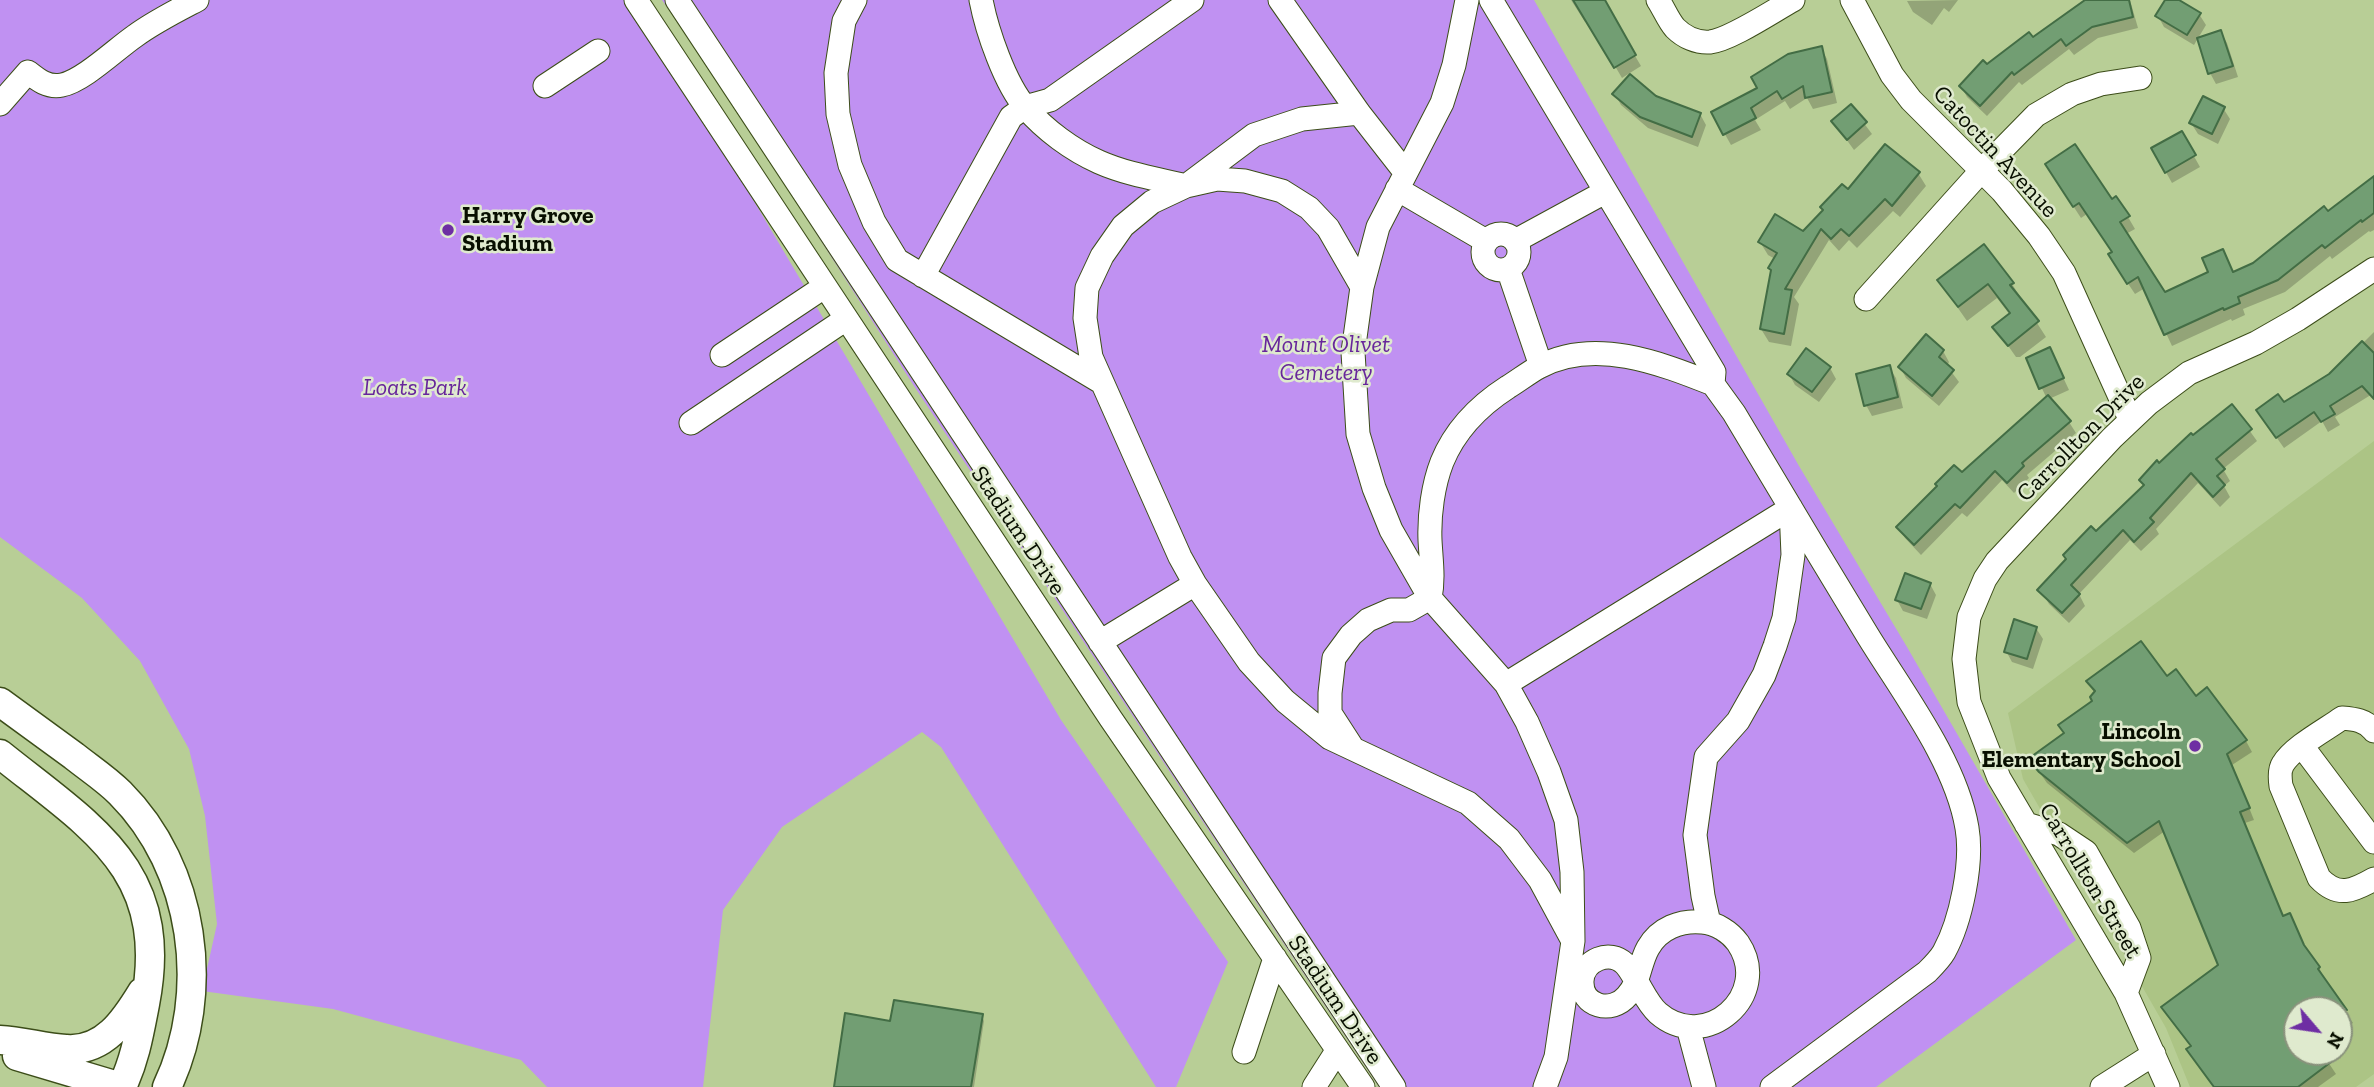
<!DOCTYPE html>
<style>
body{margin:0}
#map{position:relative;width:2374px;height:1087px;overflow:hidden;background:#b8ce96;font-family:"Zilla Slab",serif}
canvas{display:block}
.north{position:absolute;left:2283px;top:996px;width:70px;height:70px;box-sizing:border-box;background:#dfeace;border:2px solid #89927c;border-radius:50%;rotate:119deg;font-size:19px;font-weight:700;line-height:28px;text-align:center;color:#080f00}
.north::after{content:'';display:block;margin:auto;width:24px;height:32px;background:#6e2ea3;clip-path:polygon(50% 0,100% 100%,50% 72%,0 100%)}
</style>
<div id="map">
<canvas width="2374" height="1087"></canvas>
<div class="north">N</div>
</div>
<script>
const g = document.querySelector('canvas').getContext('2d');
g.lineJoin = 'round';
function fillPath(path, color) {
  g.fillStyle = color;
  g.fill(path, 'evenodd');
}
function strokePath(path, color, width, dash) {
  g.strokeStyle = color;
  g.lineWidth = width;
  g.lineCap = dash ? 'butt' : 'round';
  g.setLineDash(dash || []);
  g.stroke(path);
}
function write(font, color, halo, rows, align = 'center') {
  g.font = font + ' "Zilla Slab",serif';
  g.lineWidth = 5;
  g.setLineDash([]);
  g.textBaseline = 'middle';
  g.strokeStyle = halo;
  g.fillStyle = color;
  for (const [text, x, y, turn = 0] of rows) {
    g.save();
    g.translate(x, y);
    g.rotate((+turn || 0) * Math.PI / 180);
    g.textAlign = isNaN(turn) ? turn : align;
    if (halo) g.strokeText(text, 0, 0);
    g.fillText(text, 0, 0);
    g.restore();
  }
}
fillPath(new Path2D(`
 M2374,441V1074L2356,1087H2190L2166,1028L2023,779L2008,713ZM2297,1010H2339V1052H2297Z`), '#acc485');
fillPath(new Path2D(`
 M0,0H635L1061,720L1228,962L1176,1087H1156L941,747L922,732L782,827L723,910L703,1087H547L521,1060L333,1009L202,991L217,924L205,816L189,749L140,661L82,598L0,537Z
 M662,0H1534L1799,466L1907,647L2076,940L1876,1087H1379L914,386L714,74Z`), '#c091f2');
fillPath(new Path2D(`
 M1571,0H1602L1641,66L1622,78L1588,20L1585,22Z
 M1958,0L1949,12L1944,8L1932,25L1913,12L1907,1Z
 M2101,0H2130L2138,28L2098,38L2074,55L2069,49L2022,85L2019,82L1987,116L1967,97L1961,86L2033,40Z
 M2167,0H2175L2199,14L2206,25L2194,45L2164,27L2158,16Z
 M2221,32L2227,43L2238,77L2216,84L2210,73Z
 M1821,48L1827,59L1837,103L1813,109L1807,98L1790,109L1785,101L1755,120L1761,130L1731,145L1713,113L1759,88Z
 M1615,94L1655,97L1700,114L1706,125L1698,147L1648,128L1621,105Z
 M1851,106L1872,134L1854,150L1833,121Z
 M2223,108L2230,119L2218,144L2198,134L2191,123Z
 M2181,133L2200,167L2172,183L2153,149Z
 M1918,173L1926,186L1900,217L1893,211L1857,248L1849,240L1839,251L1829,240L1794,297L1799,304L1791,346L1769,342L1761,329L1772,273L1770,268L1775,259L1768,255L1760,242L1803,233L1848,192Z
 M2054,177L2111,202L2128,217L2135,229L2126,234L2164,294L2233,273L2254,265L2374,180V230L2370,232L2369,231L2332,259L2330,256L2285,292L2243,309L2245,315L2232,321L2231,319L2172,346L2145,288L2135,294L2117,267L2113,253L2087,214L2081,218Z
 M1939,281L2012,284L2046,337L2020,357H2016L1995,327L2010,315L1997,298L1967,321Z
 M2374,332V393L2335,417L2340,425L2328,432L2322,421L2284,448L2265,421L2283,405L2330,376Z
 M1943,351L1949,362L1947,366L1959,382L1939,406L1906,378L1900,367Z
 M2028,359L2055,360L2069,390L2049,399L2069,422L2076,433L2027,475L2029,478L2014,493L2002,480L1967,517L1962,513L1921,555L1905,538L1898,527L1962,475L2047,399Z
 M1889,367L1896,378L1903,408L1872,416L1866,405Z
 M1830,368L1836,379L1819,402L1795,385L1789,374Z
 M2232,406L2257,441L2223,469L2230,481L2224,486L2230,497L2220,507L2198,483L2156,529L2159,534L2141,551L2130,540L2079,594L2085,606L2069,623L2049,604L2042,592L2096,533L2145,486L2141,480Z
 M1930,584L1936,595L1927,619L1903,611L1897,600Z
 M2036,628L2043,639L2033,669L2012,662L2006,651Z
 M2167,679L2195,698L2246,741L2252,752L2232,765L2254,820L2245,823L2284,917L2319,968L2325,979L2323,980L2353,1023L2346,1027L2351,1035L2339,1044V1010H2297V1052H2329L2324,1056L2336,1074L2318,1087H2214L2188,1050L2192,1048L2163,1008L2220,965L2165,831L2134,853L2047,783L2030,759L2065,734L2094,701L2095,694L2088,682Z
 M982,1016L984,1021L974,1087H835L892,1023Z`), '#0003');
const building = new Path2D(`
 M1573,0H1605L1636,55L1614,68Z
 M2085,0H2129L2133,17L2092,27L2066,46L2061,39L2014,75L2012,72L1980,106L1959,86L1983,60L1987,64L2029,32L2033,37Z
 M2165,0H2179L2201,13L2187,35L2155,16Z
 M2221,30L2233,66L2208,74L2197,38Z
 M1822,46L1832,92L1805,98L1803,86L1782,99L1777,91L1751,108L1756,118L1723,135L1711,112L1757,88L1751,77L1788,54Z
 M1630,74L1656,96L1701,113L1692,137L1640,117L1612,94Z
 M2203,96L2225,107L2212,134L2189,123Z
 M1851,104L1867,122L1847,140L1831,121Z
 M2182,131L2196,155L2165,173L2151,148Z
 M1885,144L1920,172L1892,206L1885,199L1849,236L1841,229L1831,239L1821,229L1785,289L1792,290L1784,334L1760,329L1771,270L1768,268L1777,253L1758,242L1775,214L1803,231L1823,210L1820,207L1842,184L1848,189Z
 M2075,144L2112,199L2116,196L2130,216L2120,222L2165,292L2208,272L2202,258L2223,249L2233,272L2253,263L2324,206L2328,211L2374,176V213L2362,222L2361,220L2325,248L2322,245L2278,280L2238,297L2240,303L2224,310L2223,308L2164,335L2138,277L2127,284L2108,254L2112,252L2079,203L2073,207L2045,164Z
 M1984,244L2014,283L2010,285L2039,321L2008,346L1992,327L2010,313L1988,284L1958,307L1937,280Z
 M1926,334L1944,350L1939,357L1954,370L1932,396L1898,367Z
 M2362,341L2374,353V399L2362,386L2330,406L2335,414L2321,422L2314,412L2276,438L2256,410L2278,394L2284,402L2329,374Z
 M2050,347L2064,378L2039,389L2026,358Z
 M1806,348L1831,367L1812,392L1787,374Z
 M1890,365L1898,397L1864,406L1856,374Z
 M2048,395L2071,421L2022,463L2024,466L2007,483L1995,471L1960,508L1955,504L1914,545L1896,527L1937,486L1935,484L1954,465L1962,472Z
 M2232,404L2252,429L2216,459L2225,469L2217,476L2225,485L2213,497L2191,473L2150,518L2154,522L2134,542L2123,530L2071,585L2080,594L2062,613L2037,590L2066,559L2063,555L2091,526L2096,531L2144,485L2139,480L2157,460L2159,463L2191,433L2193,435Z
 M1905,573L1931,583L1921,609L1895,600Z
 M2014,619L2037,627L2027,659L2004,652Z
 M2141,641L2167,676L2176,669L2196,696L2207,687L2247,740L2227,754L2250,808L2240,812L2283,916L2290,913L2304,945L2320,967L2318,969L2347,1010H2297V1052H2324L2331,1062L2298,1087H2214L2186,1049L2191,1046L2161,1007L2218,965L2159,821L2127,843L2039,772L2028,759L2064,733L2058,725L2092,701L2090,697L2095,691L2086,681Z
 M894,1000L983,1014L971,1087H834L845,1013L890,1021Z`);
fillPath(building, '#729e73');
strokePath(building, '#436d45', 2);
const minor = new Path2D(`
 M636,0L1111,719L1363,1087
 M677,0C919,361 1155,725 1394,1087
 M855,0L844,21L836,73L838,114L850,165L874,222L897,260L1101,382
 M981,0C987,31 1005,84 1026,108C1045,130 1072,150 1099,162C1126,174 1157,179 1186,186L1254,135L1302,119L1359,113
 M1280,0L1359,113L1405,172
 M1467,0L1454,65L1442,103L1378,227L1362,287L1353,352L1358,434L1374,488L1391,530L1430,598L1506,684L1527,722L1549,772L1566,820L1572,872L1573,941L1556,1057L1545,1087
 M1491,0L1714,372L1713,384L1734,413C1778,487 1823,562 1868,636C1903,693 1956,762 1967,828C1973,863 1961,921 1944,952C1940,959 1933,966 1927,972L1772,1087
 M1658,0C1664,9 1668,20 1675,28C1684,37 1697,43 1710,42C1730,40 1773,11 1793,0
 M1852,0L1892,75L1911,100L2002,191L2039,236L2064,273L2130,419
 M545,86L598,51
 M0,104L28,72C38,80 48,88 62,85C83,81 116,49 135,36C154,22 176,11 197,0
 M1397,189L1486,241
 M1483 252a18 18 0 1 1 36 0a18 18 0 1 1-36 0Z
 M1515,241L1605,192
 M1508,269L1541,366
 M923,276L1011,117L1025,107L1050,100L1192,0
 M1362,287L1328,228L1309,208L1282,191L1245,181L1217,179L1186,186L1152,202L1123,226L1102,256L1087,288L1085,318L1091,357L1180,557L1195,584L1249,662L1285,701L1330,738L1468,803L1509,839L1540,880L1573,941
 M1866,299L1982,170L2036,115L2072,94L2101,84L2140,78
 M722,355L824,287
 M691,423L846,319
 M1100,642L1195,584
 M1506,684L1791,508L1793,555L1784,618L1775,646L1764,675L1738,721L1706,757L1695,835L1703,896L1709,923
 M2374,731C2366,720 2354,719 2342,718C2327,729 2293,747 2283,764C2279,770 2280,779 2281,786L2319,878C2338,898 2353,891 2374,879
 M2302,746L2374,842
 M1352,747L1330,713V693L1334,658L1351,635L1368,620L1391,610H1409L1430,598C1434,578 1431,560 1430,540C1429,515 1433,485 1442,462C1455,430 1480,405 1508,387C1518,381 1528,373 1539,367C1594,337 1660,363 1713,384
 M2026,824L2059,834L2086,852L2129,928L2139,958L2126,993
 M1637,982C1633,976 1630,969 1625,964C1610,949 1583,960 1582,981C1581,1007 1612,1014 1627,996C1640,982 1639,964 1648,948C1659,928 1681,920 1702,922C1716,923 1730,932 1738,943C1773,995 1705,1054 1658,1013C1649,1005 1643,992 1637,982
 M1688,1027L1704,1087
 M1244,1052L1275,958
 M1314,1087L1337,1051
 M2102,1087L2154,1054
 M2168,1087L2126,993L1999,778L1969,702L1964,659L1969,617L1985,579L1997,561L2112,438L2149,403L2189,373L2256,343L2298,319L2374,269`);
const major = new Path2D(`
 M0,702C25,720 49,738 74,756C89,768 106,779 120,793C195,868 212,992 167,1087
 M0,754C92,828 171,870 145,1004C139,1035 135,1059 122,1087
 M0,1040C23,1041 44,1048 66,1049C104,1052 125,1020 142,992
 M17,1056L121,1087`);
strokePath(minor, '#3c4d19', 25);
strokePath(major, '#3c4d19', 31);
strokePath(minor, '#fff', 23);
strokePath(major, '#fff', 28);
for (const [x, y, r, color] of [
 [448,230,7,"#6e2ea3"],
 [2195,746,7,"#6e2ea3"]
]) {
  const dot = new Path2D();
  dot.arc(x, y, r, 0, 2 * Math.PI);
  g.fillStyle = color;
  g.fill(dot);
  strokePath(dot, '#dfeace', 2.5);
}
write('24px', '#080f00', '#dfeace', [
 ["Catoctin Avenue",1995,152,47],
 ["Carrollton Drive",2081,438,-45],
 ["Stadium Drive",1018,531,56],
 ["Carrollton Street",2090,881,59],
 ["Stadium Drive",1335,1000,56]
]);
write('bold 24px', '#080f00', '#dfeace', [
 ["Harry Grove",462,216],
 ["Stadium",462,244],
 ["Lincoln",2181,732,"right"],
 ["Elementary School",2181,760,"right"]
], 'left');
write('italic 24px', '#67259b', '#dfeace', [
 ["Mount Olivet",1326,345],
 ["Cemetery",1326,373],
 ["Loats Park",415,388]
]);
</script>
